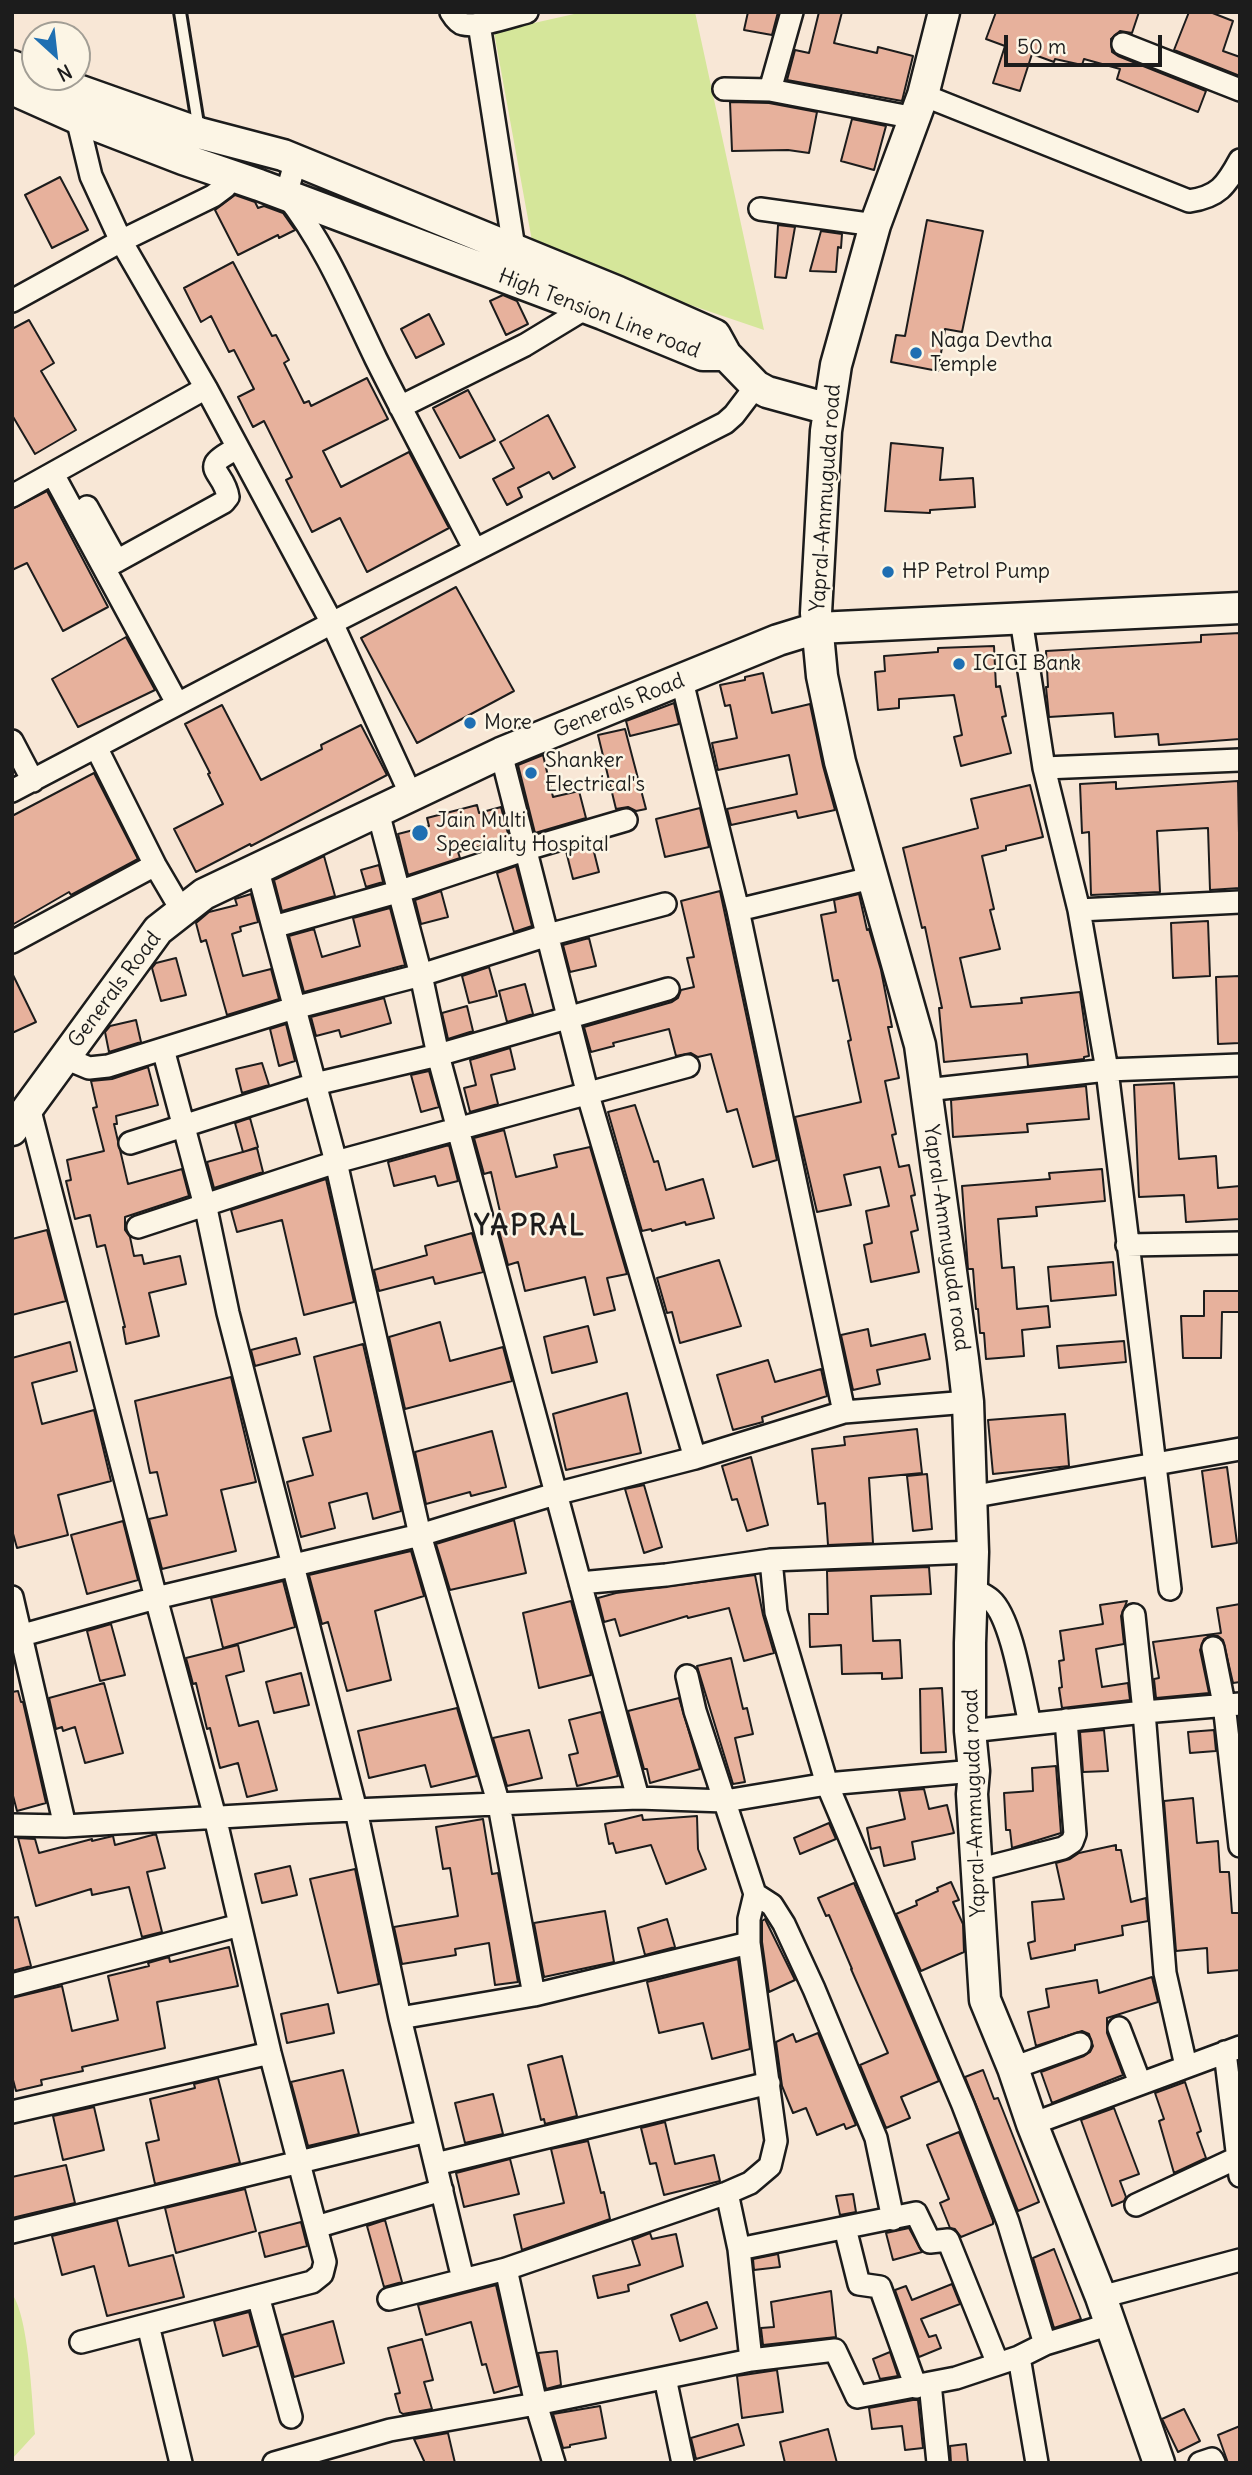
<!DOCTYPE html>
<style>
body{margin:0}
#map{position:relative;width:1252px;height:2475px;overflow:hidden;background:#f8e7d6;font-family:Delius,sans-serif}
canvas{display:block}
.frame{position:absolute;inset:0;border:14px solid #1c1c1c;pointer-events:none}
.north{position:absolute;left:21px;top:21px;width:70px;height:70px;box-sizing:border-box;background:#fcf5e5;border:2px solid #a29e95;border-radius:50%;rotate:153deg;font-size:19px;font-weight:700;line-height:28px;text-align:center;color:#1c1c1c}
.north::after{content:'';display:block;margin:auto;width:24px;height:32px;background:#1f6fb2;clip-path:polygon(50% 0,100% 100%,50% 72%,0 100%)}
.scale{position:absolute;left:1004px;top:35px;width:158px;height:32px;box-sizing:border-box;border:4px solid #1c1c1c;border-top:0;padding-left:9px;font-size:21px;line-height:24px;white-space:nowrap;color:#1c1c1c;-webkit-text-stroke:5px #fcf5e5;paint-order:stroke}
</style>
<div id="map">
<canvas width="1252" height="2475"></canvas>
<div class="frame"></div>
<div class="north">N</div>
<div class="scale">50 m</div>
</div>
<script>
const g = document.querySelector('canvas').getContext('2d');
g.lineJoin = 'round';
function fillPath(path, color) {
  g.fillStyle = color;
  g.fill(path, 'evenodd');
}
function strokePath(path, color, width, dash) {
  g.strokeStyle = color;
  g.lineWidth = width;
  g.lineCap = dash ? 'butt' : 'round';
  g.setLineDash(dash || []);
  g.stroke(path);
}
function write(font, color, halo, rows, align = 'center') {
  g.font = font + ' Delius,sans-serif';
  g.lineWidth = 5;
  g.setLineDash([]);
  g.textBaseline = 'middle';
  g.strokeStyle = halo;
  g.fillStyle = color;
  for (const [text, x, y, turn = 0] of rows) {
    g.save();
    g.translate(x, y);
    g.rotate((+turn || 0) * Math.PI / 180);
    g.textAlign = isNaN(turn) ? turn : align;
    if (halo) g.strokeText(text, 0, 0);
    g.fillText(text, 0, 0);
    g.restore();
  }
}
fillPath(new Path2D(`
 M583,12H695L764,330L534,252L494,32Z
 M12,2294C29,2317 32,2402 35,2434L12,2459Z`), '#d5e69a');
const building = new Path2D(`
 M748,12H778L772,35L744,30Z
 M819,12H842L834,43L877,53L878,47L913,56L902,101L787,80L795,50L809,53Z
 M996,12H1139L1132,33L1120,31L1111,39L1112,52L1118,56L1206,91L1198,112L1117,79L1120,69L1084,59L1082,65L1055,59L1054,62L1032,54L1020,91L993,83L1005,46L986,39Z
 M1189,12H1210L1233,21L1223,51L1240,57V76L1174,50Z
 M730,102L769,103L817,112L809,153L788,150L732,151Z
 M852,119L886,126L874,170L841,161Z
 M60,177L88,230L52,248L25,195Z
 M235,195L255,202L258,208L264,206L283,213L295,230L279,238L278,235L238,255L215,210Z
 M927,220L983,231L962,332L945,329L938,371L891,362L896,335L905,336Z
 M778,225L795,227L786,278L775,277Z
 M821,231L842,234L841,248L838,247L836,272L810,271Z
 M233,262L272,336L276,335L289,360L284,363L304,403L309,401L311,406L367,378L388,419L323,451L341,487L409,452L449,528L367,572L340,518L312,532L286,480L292,477L264,421L253,427L238,397L254,389L234,350L229,352L211,316L201,322L184,288Z
 M503,295L517,301L528,324L506,335L490,301Z
 M429,314L444,344L416,358L401,329Z
 M29,320L54,363L41,371L76,430L35,454L12,415V329Z
 M468,390L495,440L460,458L433,408Z
 M548,415L575,467L553,479L549,472L518,488L522,497L507,505L493,479L514,468L500,442Z
 M891,443L943,448L940,480L973,478L975,507L930,510V513L885,511Z
 M47,491L108,607L63,631L27,563L12,570V509Z
 M456,587L514,691L417,743L361,638Z
 M1240,633V739L1159,745L1158,734L1115,737L1113,713L1049,717L1046,687H1048L1046,651L1201,642V635Z
 M126,637L155,690L78,727L52,679Z
 M994,646L996,687L1000,686L1006,716L1002,717L1011,753L961,766L954,737L962,735L954,695L899,699V708L878,710L875,672L885,671L884,656L938,652V648Z
 M763,673L772,713L810,704L823,766L835,810L798,818L796,811L731,825L727,809L797,794L789,755L718,770L712,743L737,738L730,705L725,706L720,685L745,680V677Z
 M674,703L679,724L630,736L626,721Z
 M222,705L261,780L322,749L321,745L361,725L387,775L251,846L250,844L196,872L174,829L223,804L208,774L210,773L185,724Z
 M625,729L646,809L636,811L628,807L616,809L598,735Z
 M543,755L553,797L579,791L586,818L535,833L518,765Z
 M94,773L138,859L71,895L69,892L12,925V816Z
 M1238,781L1240,888L1210,890L1208,828L1157,831L1160,892L1091,895L1089,832L1082,833L1080,784L1116,782V789Z
 M1030,785L1043,837L1006,846V850L982,856L994,909L990,910L1000,949L960,958L971,1007L1022,1003L1021,998L1080,992L1089,1056L1084,1057V1059L1028,1066L1027,1054L944,1062L939,1008H942L925,927L922,928L903,848L978,828L971,799Z
 M477,805L479,813L501,807L510,841L491,847L490,844L458,852L460,858L408,875L398,834L429,826L427,818Z
 M700,808L709,847L665,857L656,819Z
 M592,844L599,872L573,879L566,851Z
 M324,856L335,896L282,911L274,880Z
 M379,865L383,882L366,887L361,870Z
 M516,866L532,926L514,932L497,873Z
 M441,891L448,917L421,924L415,900Z
 M720,891L777,1160L753,1167L737,1109L727,1112L711,1054L698,1057L691,1053L676,1056L669,1029L613,1043L614,1046L591,1052L584,1027L672,1002L678,998L681,990L694,987L687,958L694,957L681,901Z
 M251,894L258,922L240,927L241,931L232,934L243,976L271,969L279,999L227,1015L206,940L201,942L196,923L209,912L237,905L235,899Z
 M859,894L867,930L869,929L881,970L892,1027H888L899,1078L885,1081L896,1134L892,1135L899,1167L909,1165L915,1195L911,1196L918,1230L911,1232L919,1272L871,1282L864,1245L872,1243L866,1211L889,1206L880,1167L844,1175L851,1205L817,1212L795,1117L861,1102L848,1041L851,1040L838,980L833,981L821,915L836,912L834,900Z
 M390,908L405,965L304,992L289,936L314,929L322,957L360,946L353,918Z
 M1208,921L1210,976L1173,978L1171,923Z
 M589,938L596,966L570,972L563,945Z
 M176,958L186,995L161,1001L152,968L156,963Z
 M489,967L497,996L469,1003L462,976Z
 M12,973L36,1022L12,1033Z
 M1240,976V1043L1218,1044L1216,977Z
 M525,984L533,1014L507,1022L499,991Z
 M384,998L391,1023L341,1037L339,1030L316,1036L311,1017Z
 M467,1006L473,1031L448,1039L442,1013Z
 M136,1020L141,1042L109,1052L105,1032L110,1026Z
 M286,1024L295,1061L279,1066L270,1029Z
 M510,1048L515,1069L491,1075L498,1104L470,1112L464,1088L476,1085L470,1060Z
 M262,1063L269,1085L242,1093L236,1069Z
 M148,1067L158,1105L116,1116L117,1124H114L128,1184L182,1169L189,1196L125,1217V1230L130,1237L134,1256L142,1255L144,1264L180,1256L186,1284L149,1293L159,1336L126,1344L123,1327H125L105,1245L97,1247L90,1215L75,1219L66,1181L71,1180L67,1160L104,1151L93,1108L97,1107L91,1081L112,1079Z
 M429,1071L439,1107L421,1112L411,1075Z
 M1174,1083L1179,1159L1216,1156L1218,1188L1240,1186V1219L1186,1222L1184,1195L1139,1197L1134,1085Z
 M1086,1086L1089,1119L1027,1124L1028,1132L953,1137L951,1100Z
 M635,1105L654,1162L658,1161L666,1190L703,1179L714,1218L686,1225L685,1222L652,1231L651,1229L642,1231L608,1112Z
 M250,1118L258,1147L243,1152L235,1123Z
 M504,1130L516,1177L557,1167L554,1155L590,1147L627,1274L607,1278L615,1310L594,1315L585,1277L525,1291L518,1262L508,1265L498,1227L503,1225L491,1172L484,1174L474,1138Z
 M449,1145L458,1181L438,1186L435,1176L394,1186L388,1162Z
 M257,1148L263,1172L214,1188L207,1162Z
 M1102,1169L1105,1201L1036,1207L1037,1216L998,1219L1002,1268L1014,1267L1017,1309L1048,1306L1050,1327L1022,1330L1024,1356L986,1359L984,1333H980L978,1309H976L973,1269H968L962,1186L1050,1179L1049,1173Z
 M326,1179L354,1302L304,1315L282,1220L237,1232L231,1210Z
 M47,1230L66,1301L12,1315V1239Z
 M472,1233L483,1272L435,1284L433,1277L379,1291L374,1270L427,1255L425,1246Z
 M719,1260L741,1326L680,1343L672,1312L667,1313L657,1278Z
 M1113,1262L1116,1295L1051,1301L1048,1267Z
 M1204,1291H1240V1312H1222L1221,1358H1183L1181,1316H1204Z
 M440,1322L450,1361L503,1347L512,1381L405,1409L389,1337Z
 M588,1326L597,1362L552,1373L544,1337Z
 M868,1329L871,1346L925,1334L930,1359L877,1370L880,1384L853,1390L841,1335Z
 M296,1338L300,1354L255,1366L251,1350Z
 M1124,1341L1126,1362L1059,1368L1057,1346Z
 M70,1342L77,1371L32,1383L42,1424L94,1410L111,1481L58,1495L68,1535L17,1548L12,1530V1358Z
 M363,1344L401,1511L373,1519L367,1493L329,1503L335,1528L301,1537L287,1482L313,1475L303,1438L331,1431L314,1357Z
 M768,1360L775,1382L821,1369L827,1396L762,1417L763,1422L733,1430L717,1375Z
 M231,1377L256,1482L221,1490L236,1551L162,1569L149,1519L167,1515L157,1472L150,1473L135,1401Z
 M627,1393L641,1453L566,1470L553,1414Z
 M1065,1414L1069,1466L993,1474L988,1420Z
 M917,1429L922,1473L869,1478L873,1543L828,1545L825,1503L818,1504L812,1449L845,1445L844,1437Z
 M492,1431L506,1487L471,1496L470,1492L426,1504L415,1452Z
 M751,1457L768,1525L747,1531L737,1499L732,1500L722,1466Z
 M1227,1467L1237,1543L1212,1547L1202,1471Z
 M927,1474L932,1529L913,1531L907,1476Z
 M644,1485L662,1547L644,1553L625,1489Z
 M514,1520L526,1573L450,1590L436,1544Z
 M123,1521L138,1580L87,1594L71,1535Z
 M411,1551L424,1596L375,1611L391,1680L347,1691L328,1622L322,1624L309,1575Z
 M929,1567L931,1594L871,1596L873,1641L900,1640L902,1678L882,1679V1673L842,1674L841,1645L810,1647L809,1614H828L827,1571Z
 M755,1575L763,1615L774,1653L744,1661L729,1608L688,1618L687,1616L620,1636L615,1619L604,1622L598,1598L616,1593Z
 M283,1581L295,1627L223,1648L211,1598Z
 M571,1601L591,1675L539,1688L523,1613Z
 M1127,1601L1121,1616L1124,1644L1096,1649L1102,1687L1128,1683L1130,1700L1062,1708L1059,1688L1062,1687L1059,1661L1064,1660L1060,1631L1103,1624L1100,1605Z
 M1240,1604V1682L1233,1683L1223,1640L1218,1636L1211,1635L1204,1639L1200,1650L1209,1693L1156,1698L1154,1679L1159,1678L1153,1642L1221,1633L1217,1608Z
 M111,1624L125,1675L100,1681L87,1631Z
 M238,1645L244,1671L226,1676L239,1726L258,1721L277,1790L247,1797L238,1763L220,1768L210,1728L207,1729L196,1683L193,1684L186,1658Z
 M731,1658L743,1709L747,1708L753,1734L735,1738L745,1782L733,1784L697,1666Z
 M301,1673L309,1705L274,1713L266,1682Z
 M104,1683L123,1753L85,1763L75,1727L63,1731L62,1727L56,1729L49,1698Z
 M942,1688L946,1752L921,1753L920,1689Z
 M18,1691L21,1702H23L46,1803L17,1811L12,1792V1692Z
 M679,1698L700,1769L650,1783L647,1769H644L628,1711Z
 M457,1708L477,1776L431,1787L425,1765L369,1778L358,1731Z
 M601,1712L618,1776L577,1786L569,1755L578,1753L569,1720Z
 M529,1730L542,1778L507,1786L493,1738Z
 M1104,1730L1108,1771L1083,1772L1080,1732Z
 M1214,1730L1216,1751L1190,1753L1188,1732Z
 M1056,1766L1061,1833L1012,1848L1010,1830H1006L1004,1793L1033,1791L1032,1768Z
 M924,1789L929,1809L947,1805L954,1833L912,1842L915,1859L884,1866L880,1847L871,1849L867,1828L905,1819L899,1791Z
 M1193,1798L1197,1843L1218,1841L1220,1872H1229L1232,1913H1240V1970L1208,1973L1207,1948L1176,1951L1164,1801Z
 M642,1815L643,1820L697,1816L698,1849L706,1869L666,1884L651,1845L616,1853L613,1843L609,1844L605,1824Z
 M483,1819L492,1874L498,1873L518,1982L495,1985L489,1943L455,1949L456,1955L402,1964L394,1927L458,1916L450,1868L443,1869L436,1827Z
 M829,1823L836,1839L800,1854L794,1838Z
 M156,1834L165,1868L147,1872L162,1932L142,1937L129,1887L92,1895L91,1889L36,1906L18,1838L35,1839L39,1853L92,1839V1841L113,1836L115,1845Z
 M1116,1845V1850H1121L1131,1902L1146,1898L1148,1921L1122,1926L1123,1935L1075,1945V1950L1031,1959L1028,1943L1035,1941L1032,1902L1064,1899L1056,1863L1070,1859L1079,1853Z
 M290,1866L297,1895L262,1903L255,1874Z
 M355,1869L379,1984L338,1993L310,1879Z
 M951,1882L959,1900L953,1902L963,1924L964,1952L921,1971L896,1914L917,1905L916,1901L938,1891L937,1888Z
 M854,1883L939,2081L901,2097L910,2118L886,2128L860,2065L888,2053L851,1969H852L829,1915L826,1916L818,1898Z
 M605,1911L614,1962L544,1977L534,1923Z
 M18,1917L31,1966L12,1971V1918Z
 M667,1919L675,1947L645,1955L638,1928Z
 M765,1919L795,1980L769,1992L762,1942V1921Z
 M229,1947L238,1986L157,2002L165,2048L82,2067L83,2071L41,2080L42,2085L16,2091L12,2076V1998L62,1986L72,2031L118,2020L108,1976L149,1966L148,1963L169,1957L170,1962Z
 M738,1959L750,2049L712,2059L703,2023L659,2033L647,1982Z
 M1152,1977L1158,2002L1107,2018V2033L1123,2075L1052,2103L1041,2072L1084,2056L1090,2052L1093,2046L1089,2034L1082,2031L1036,2046L1028,2012L1049,2007L1046,1989L1097,1980L1099,1993Z
 M328,2004L334,2033L287,2043L281,2014Z
 M818,2033L856,2125L846,2129L844,2124L817,2135L806,2108L793,2113L782,2086L776,2042L793,2034L796,2042Z
 M562,2056L577,2116L545,2124L544,2119L541,2120L528,2065Z
 M343,2070L359,2134L308,2146L291,2082Z
 M983,2070L994,2099L998,2098L1039,2202L1018,2211L965,2077Z
 M218,2078L240,2163L155,2184L146,2143L159,2140L150,2099L195,2088L194,2084Z
 M1185,2082L1201,2131L1197,2133L1206,2158L1174,2173L1159,2121L1164,2119L1155,2093Z
 M493,2094L503,2134L465,2143L455,2103Z
 M94,2107L104,2150L63,2160L53,2116Z
 M1114,2108L1139,2174L1120,2181L1126,2197L1124,2201L1112,2206L1081,2120Z
 M665,2122L675,2164L714,2155L720,2181L664,2195L656,2163L650,2164L641,2128Z
 M959,2132L993,2221V2224L961,2237L955,2229L950,2228L940,2203L949,2199L927,2145Z
 M588,2141L601,2193L604,2192L610,2219L522,2250L514,2215L564,2203L551,2149Z
 M510,2159L519,2194L464,2207L456,2173Z
 M66,2165L75,2203L12,2218V2177Z
 M245,2189L256,2231L176,2253L165,2208Z
 M853,2194L856,2212L840,2215L836,2196Z
 M117,2220L129,2266L173,2255L184,2297L107,2316L94,2266L62,2275L52,2236Z
 M385,2220L402,2282L384,2287L367,2226Z
 M301,2222L307,2246L265,2257L259,2233Z
 M909,2228L922,2252L893,2260L886,2233Z
 M650,2233L652,2239L676,2234L683,2266L628,2285L629,2291L598,2298L593,2276L640,2265L632,2240Z
 M1054,2249L1081,2319L1054,2328L1033,2258Z
 M778,2254L780,2267L754,2270L753,2259Z
 M952,2284L960,2304L921,2319L929,2337L936,2335L941,2348L919,2357L895,2290L906,2286L912,2300Z
 M496,2285L519,2386L494,2393L486,2364L482,2365L471,2322L426,2335L418,2305Z
 M831,2291L836,2337L763,2345L761,2328L774,2327L771,2302Z
 M707,2302L717,2328L680,2341L671,2315Z
 M249,2312L258,2346L223,2356L214,2321Z
 M333,2321L344,2363L294,2377L282,2335Z
 M422,2339L433,2380L424,2382L432,2409L403,2414L400,2412L395,2394L400,2393L388,2348Z
 M557,2351L561,2385L546,2389L538,2353Z
 M890,2352L898,2376L880,2379L873,2359Z
 M777,2370L783,2412L742,2418L737,2376Z
 M913,2400H918L923,2448L905,2450L902,2426L872,2429L869,2408Z
 M600,2406L606,2438L570,2445V2447L563,2448L553,2414Z
 M1184,2409L1200,2441L1178,2452L1162,2419Z
 M738,2424L744,2445L696,2459L691,2438Z
 M1240,2426V2463H1228L1218,2435Z
 M828,2429L837,2463H785L780,2442Z
 M448,2433L455,2463H425L414,2439Z
 M966,2444L968,2463H951L950,2446Z`);
fillPath(building, '#e7b19c');
strokePath(building, '#1c1c1c', 2);
const lane = new Path2D(`
 M180,12L199,130`);
const street = new Path2D(`
 M451,12C454,17 458,23 463,24C477,28 512,16 527,12
 M479,24L514,248L509,259
 M1123,44L1240,90
 M724,89L770,90L915,118
 M770,90L792,12
 M923,95L1189,201C1218,197 1226,186 1240,160
 M79,108L77,118L91,176L121,241L206,388L332,623L411,795
 M296,160L286,195C325,244 349,303 376,359C408,423 442,486 475,550
 M760,209L875,225
 M12,301L121,241L213,196L225,187L234,176
 M400,407L525,345L586,308L590,301
 M53,474L177,703
 M12,496L206,388
 M87,507L117,561
 M104,568L224,502L228,497C224,469 195,469 238,448
 M1021,619L1044,768L1079,910L1107,1070L1170,1589
 M682,681L738,910L844,1412
 M12,741L33,781
 M96,747L155,865L182,911
 M501,753L588,1095L695,1458
 M1044,768L1240,760
 M12,791L332,623L725,423L734,415L756,386
 M378,812L421,975L438,1055L638,1798
 M257,867L336,1162L420,1535L499,1805L534,1995
 M738,910L871,878
 M1079,910L1240,902
 M273,927L401,891L527,849L626,820
 M12,942L155,865
 M163,1049L207,1213L228,1313L356,1810L400,2018L463,2279
 M65,1058L89,1068L108,1066L294,1008L421,975L548,935L665,904
 M926,1090L1107,1070L1240,1065
 M29,1107L156,1598L215,1817L270,2053L325,2262L322,2274L312,2282L81,2342
 M130,1143L315,1084L438,1055L668,989
 M138,1227L336,1162L688,1066
 M1127,1245L1240,1243
 M970,1497L1240,1449
 M771,1560L776,1612L827,1784L963,2105L1008,2222L1045,2344
 M580,1583L666,1575L771,1560L973,1552
 M972,1589C978,1592 986,1595 991,1600C1012,1618 1023,1695 1030,1724
 M12,1597L65,1826
 M1134,1615L1144,1712L1165,1973L1186,2066
 M12,1638L156,1598L420,1535L555,1494L695,1458L844,1412L968,1402
 M1213,1648L1224,1704L1240,1846
 M687,1676L695,1711L755,1894L772,1905L784,1924L814,1989L876,2138L893,2219
 M970,1731L1144,1712L1240,1704
 M12,1825L65,1826L307,1812L638,1798L725,1801L827,1784L974,1771
 M977,1870L1063,1848L1072,1842L1075,1834L1066,1720
 M12,1985L240,1925
 M400,2018L534,1995L749,1943
 M1119,2028L1140,2083
 M1225,2052L1240,2176
 M1013,2068L1080,2044
 M12,2112L270,2053
 M1032,2124L1240,2047
 M436,2164L769,2083
 M727,2193L739,2249L751,2360
 M1136,2205L1237,2158
 M316,2227L442,2190
 M845,2228L859,2284L880,2287L916,2387
 M12,2232L427,2131
 M739,2249L916,2213L930,2242L948,2240L998,2364
 M506,2269L536,2404L554,2463
 M258,2296L291,2417
 M1101,2297L1240,2260
 M389,2299L506,2269L727,2193L750,2183L770,2166L776,2141L749,1943V1919L755,1894
 M148,2325L181,2463
 M1019,2357L1037,2463
 M665,2378L683,2463
 M930,2383L938,2463
 M274,2463L390,2430L536,2404L751,2360L835,2350L857,2397L956,2378L1019,2357L1045,2344L1111,2324
 M1200,2463L1212,2459L1214,2463`);
const secondary = new Path2D(`
 M944,12L923,95L875,225L836,365L826,431L816,613L822,676L840,762L920,1045L963,1359L968,1402L973,1552L970,1643V1731L974,1771L972,1794L985,2000L1013,2068L1032,2124L1101,2297L1159,2463
 M12,66L35,75
 M41,77L199,133L283,155L618,292L715,335L726,355L756,386L767,392L829,409
 M12,89L77,118L183,159L259,185L603,314L703,355H726
 M12,1130L158,930L204,894L501,753L778,640L817,628L1240,608`);
strokePath(lane, '#1c1c1c', 16);
strokePath(street, '#1c1c1c', 26);
strokePath(secondary, '#1c1c1c', 35);
strokePath(lane, '#fcf5e5', 10);
strokePath(street, '#fcf5e5', 21);
strokePath(secondary, '#fcf5e5', 30);
for (const [x, y, r, color] of [
 [916,353,7,"#1f6fb2"],
 [888,572,7,"#1f6fb2"],
 [959,664,7,"#1f6fb2"],
 [470,723,7,"#1f6fb2"],
 [531,773,7,"#1f6fb2"],
 [420,833,9,"#1f6fb2"]
]) {
  const dot = new Path2D();
  dot.arc(x, y, r, 0, 2 * Math.PI);
  g.fillStyle = color;
  g.fill(dot);
  strokePath(dot, '#fcf5e5', 2.5);
}
write('21px', '#1c1c1c', '#fcf5e5', [
 ["High Tension Line road",599,314,21],
 ["Yapral-Ammuguda road",826,498,-86],
 ["Generals Road",619,706,-22],
 ["Generals Road",115,990,-53],
 ["Yapral-Ammuguda road",946,1238,82],
 ["Yapral-Ammuguda road",975,1803,-92]
]);
write('21px', '#1c1c1c', '#fcf5e5', [
 ["Naga Devtha",930,341],
 ["Temple",930,365],
 ["HP Petrol Pump",902,572],
 ["ICICI Bank",973,664],
 ["More",484,723],
 ["Shanker",545,761],
 ["Electrical's",545,785],
 ["Jain Multi",436,821],
 ["Speciality Hospital",436,845]
], 'left');
g.letterSpacing = '2px';
write('bold 28px', '#1c1c1c', '#fcf5e5', [
 ["YAPRAL",530,1227]
]);
g.letterSpacing = '0px';
</script>
